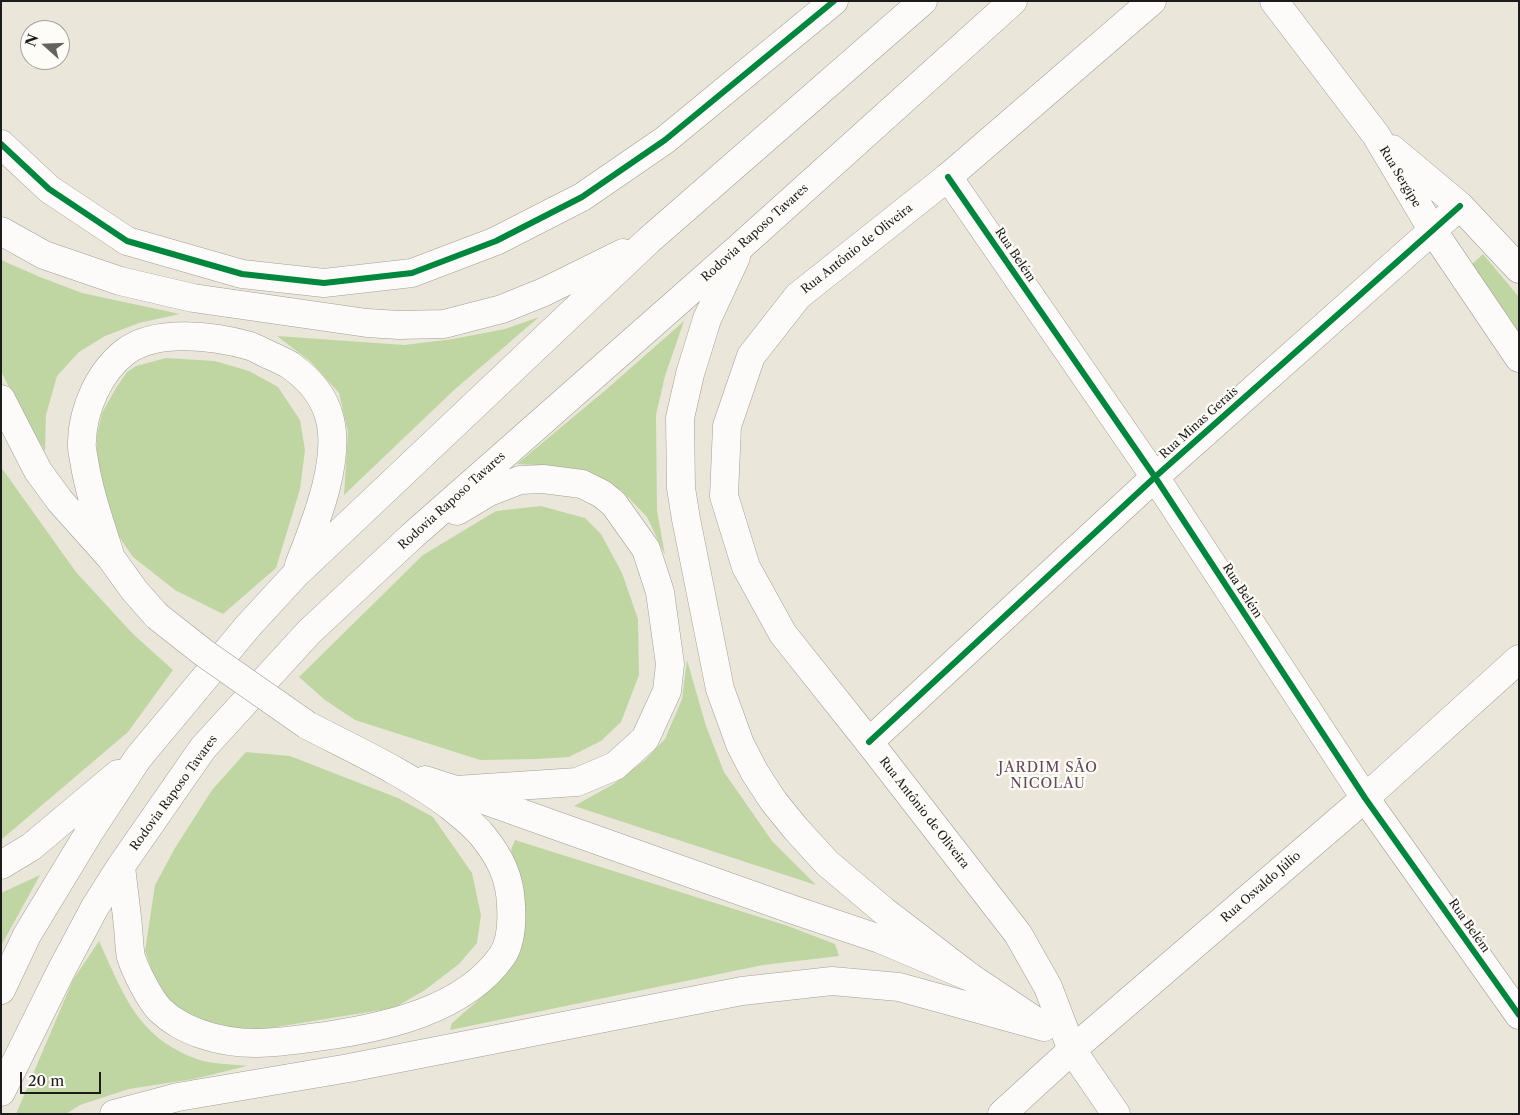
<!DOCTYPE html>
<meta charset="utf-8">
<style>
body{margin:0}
#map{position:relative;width:1520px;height:1115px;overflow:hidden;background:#eae7da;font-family:"Libre Caslon Text",serif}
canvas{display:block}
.frame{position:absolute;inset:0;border:2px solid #1c1c1c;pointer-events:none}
.north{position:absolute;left:20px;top:20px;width:50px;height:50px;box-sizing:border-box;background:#fdfcf7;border:1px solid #a3a29f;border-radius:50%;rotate:290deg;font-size:14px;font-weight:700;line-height:20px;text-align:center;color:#1c1c1c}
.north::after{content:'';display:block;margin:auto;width:18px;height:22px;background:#64635e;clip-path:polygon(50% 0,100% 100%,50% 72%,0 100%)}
.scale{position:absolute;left:20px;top:1072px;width:81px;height:22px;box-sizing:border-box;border:2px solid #1c1c1c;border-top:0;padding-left:6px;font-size:15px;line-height:18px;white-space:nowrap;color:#1c1c1c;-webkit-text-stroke:4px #fdfcf7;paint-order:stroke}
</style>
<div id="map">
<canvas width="1520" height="1115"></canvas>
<div class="frame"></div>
<div class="north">N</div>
<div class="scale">20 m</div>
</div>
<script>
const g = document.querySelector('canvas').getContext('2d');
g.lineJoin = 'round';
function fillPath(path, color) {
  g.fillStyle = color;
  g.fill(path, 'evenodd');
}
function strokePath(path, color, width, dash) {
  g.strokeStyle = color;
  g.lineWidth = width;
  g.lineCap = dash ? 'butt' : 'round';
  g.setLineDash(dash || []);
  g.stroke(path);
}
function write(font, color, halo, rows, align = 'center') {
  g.font = font + ' "Libre Caslon Text",serif';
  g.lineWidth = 4.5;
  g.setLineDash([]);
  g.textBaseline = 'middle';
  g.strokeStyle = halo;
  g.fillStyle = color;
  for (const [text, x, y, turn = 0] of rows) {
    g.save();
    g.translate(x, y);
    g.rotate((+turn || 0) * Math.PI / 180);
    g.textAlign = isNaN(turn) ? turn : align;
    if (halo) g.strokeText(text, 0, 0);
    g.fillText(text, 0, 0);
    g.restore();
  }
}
fillPath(new Path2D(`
 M1483,254L1519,297V337L1469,267Z
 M1,260L40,277L82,293L180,314L139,323L105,336L79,352L57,376L46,415L45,451L23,416L1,371Z
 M539,317L453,391L344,495L348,432L339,393L311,362L277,336L404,345L453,339L505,329Z
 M684,321L665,376L656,415L657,511L665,555L647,517L621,490L586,473L551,466L517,464L608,388Z
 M166,358L215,361L249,371L278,387L300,420L305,450L300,489L276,568L223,614L175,590L133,557L115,531L97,471V435L102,413L116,388L127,372L136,366Z
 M1,467L76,572L132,633L173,670L128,732L1,840Z
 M541,506L585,518L601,534L622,573L638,619L639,675L621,722L601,741L569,757L537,759L480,760L355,720L325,700L299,677L423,555L496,511Z
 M687,660L706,726L724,772L772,841L816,885L574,806L612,785L645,760L665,739L682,699Z
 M246,752L290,756L398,798L433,817L472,873L481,915L477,943L459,964L425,990L394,1008L245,1032L210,1026L184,1014L166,999L157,985L145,951L155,885L175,848L212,790Z
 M515,840L788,926L835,944L839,956L763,965L450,1030L452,1023L483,996L509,964L521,883L511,850Z
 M40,875L1,946V893Z
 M99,941C124,995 137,1037 197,1059C210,1064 232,1064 247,1066L194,1079L129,1089L80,1105L66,1114H16L73,980Z`), '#bfd6a3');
const minor = new Path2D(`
 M1274,1L1376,135L1433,231L1519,358
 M1,144L49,189L127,241L242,274L324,283L412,273L496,241L582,197L665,140L834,1
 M1392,149L1460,206L1519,269
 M948,177L1155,477L1365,798L1519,1015
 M869,742L1155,477L1460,206
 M1002,1114L1072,1050L1365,798L1519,659`);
const secondary = new Path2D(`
 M456,790L791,909L880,939L970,977L1040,1024
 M1116,1114L1072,1050L1048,987L1018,934L869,742L783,634L746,567L724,496L727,426L751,356L798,296L948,177L1152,1`);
const motorway = new Path2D(`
 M1,231L44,255L120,281L193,298L367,323L399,325L444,324L502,309L544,292L623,253
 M736,257L707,319L690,374L680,418L681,488L686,519L720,689L740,744L755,773L774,802L796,829L827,863L884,911L970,977
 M1,399L38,471L60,501L111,558L134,590L157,616
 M111,558C101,526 89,493 84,460C83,454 81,447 82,441C83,409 99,372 125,352C156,328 215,336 250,346C258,349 266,354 274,357C279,360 286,362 291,366C308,378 323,395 329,416C342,459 315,524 299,565
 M425,780L456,790L577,782L615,766L645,739L667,691L670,664L660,592L646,549L614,504L602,494L582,484L543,479L520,480L489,492L457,511
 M1,865L31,847L118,774
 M121,866C123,886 126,906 128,927C129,936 129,947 131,957C135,970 150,1000 160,1010C173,1022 184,1028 201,1034C244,1049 281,1042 325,1036C386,1027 464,1010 502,956C511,943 512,921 511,905C510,877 500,857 482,835C473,824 461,815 450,806C406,773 355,750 307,725
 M1,990L27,935L90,831L138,758L249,625L296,574L649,240L923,1
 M1,1092L62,969L95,907L121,866L203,748L309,632L412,536L741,246L1013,1
 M114,1114L178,1097L349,1068L742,991L832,981L899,987L1044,1027`);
strokePath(minor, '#a09e97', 29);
strokePath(secondary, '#a09e97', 29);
strokePath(motorway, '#a09e97', 29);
strokePath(minor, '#fcfbf9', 28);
strokePath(secondary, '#fcfbf9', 28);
strokePath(motorway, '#fcfbf9', 28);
const motorwayBridge = new Path2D(`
 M157,616L204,653L307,725`);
strokePath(motorwayBridge, '#a09e97', 29, []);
strokePath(motorwayBridge, '#fcfbf9', 28);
strokePath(new Path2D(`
 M1,144L49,189L127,241L242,274L324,283L412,273L496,241L582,197L665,140L834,1
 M948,177L1155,477L1365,798L1519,1015
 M869,742L1155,477L1460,206`), '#00873e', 6);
write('12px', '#1c1c1c', '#fdfcf7', [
 ["Rua Sergipe",1400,177,59],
 ["Rodovia Raposo Tavares",755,233,-42],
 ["Rua Antônio de Oliveira",857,249,-38],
 ["Rua Belém",1015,255,56],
 ["Rua Minas Gerais",1199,423,-42],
 ["Rodovia Raposo Tavares",452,501,-42],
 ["Rua Belém",1242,591,57],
 ["Rodovia Raposo Tavares",174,793,-54],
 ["Rua Antônio de Oliveira",924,813,52],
 ["Rua Osvaldo Júlio",1261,887,-41],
 ["Rua Belém",1469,926,55]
]);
g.letterSpacing = '1px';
write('14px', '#634a5a', '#fdfcf7', [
 ["JARDIM SÃO",1048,768],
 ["NICOLAU",1048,784]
]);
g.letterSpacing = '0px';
</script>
